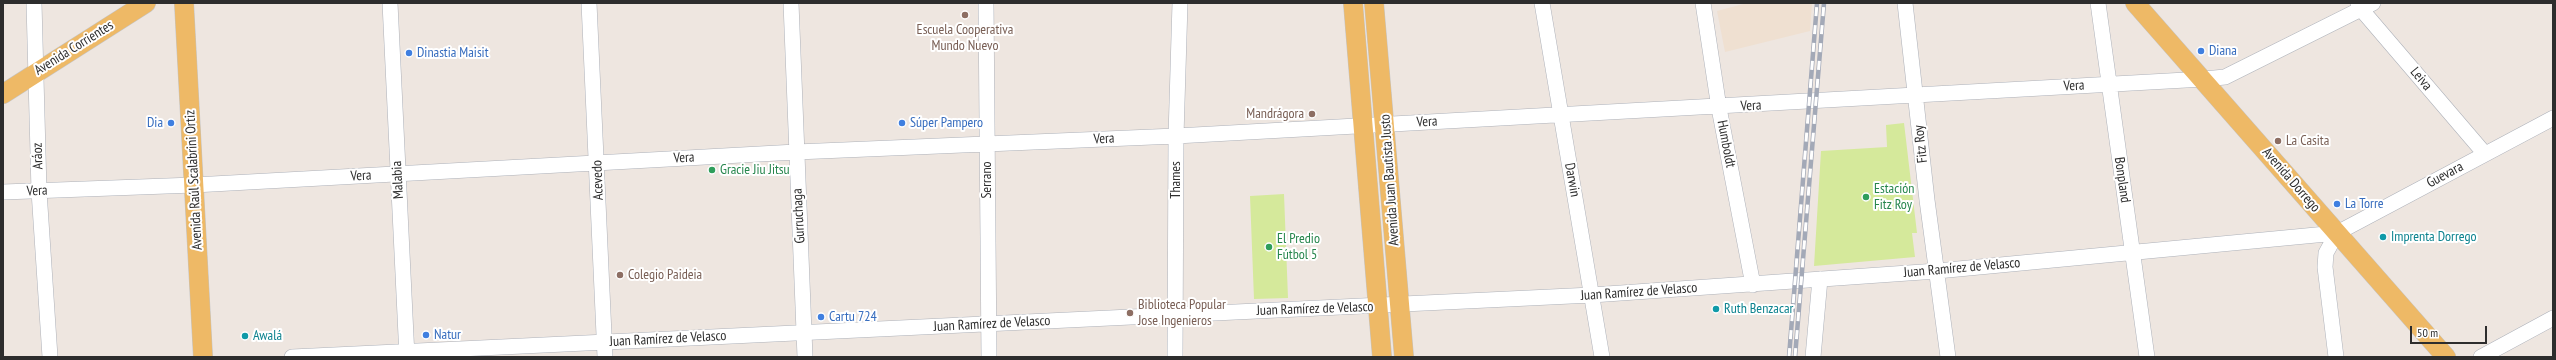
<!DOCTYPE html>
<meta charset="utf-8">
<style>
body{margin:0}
#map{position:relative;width:2556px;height:360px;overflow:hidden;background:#eee6e0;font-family:"PT Sans Narrow",sans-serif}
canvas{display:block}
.frame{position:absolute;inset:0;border:4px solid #2d2d2d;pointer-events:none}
.scale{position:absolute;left:2410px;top:326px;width:77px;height:18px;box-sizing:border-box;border:2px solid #2d2d2d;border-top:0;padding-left:5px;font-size:12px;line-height:14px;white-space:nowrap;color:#2d2d2d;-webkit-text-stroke:3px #fff;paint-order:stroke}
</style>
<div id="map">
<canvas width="2556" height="360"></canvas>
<div class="frame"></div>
<div class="scale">50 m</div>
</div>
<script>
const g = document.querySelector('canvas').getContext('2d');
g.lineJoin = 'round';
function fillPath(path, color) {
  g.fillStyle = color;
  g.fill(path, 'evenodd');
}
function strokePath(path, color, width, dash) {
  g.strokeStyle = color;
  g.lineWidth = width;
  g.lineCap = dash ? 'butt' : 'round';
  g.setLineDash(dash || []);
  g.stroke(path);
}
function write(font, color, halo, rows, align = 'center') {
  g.font = font + ' "PT Sans Narrow",sans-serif';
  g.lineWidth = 4;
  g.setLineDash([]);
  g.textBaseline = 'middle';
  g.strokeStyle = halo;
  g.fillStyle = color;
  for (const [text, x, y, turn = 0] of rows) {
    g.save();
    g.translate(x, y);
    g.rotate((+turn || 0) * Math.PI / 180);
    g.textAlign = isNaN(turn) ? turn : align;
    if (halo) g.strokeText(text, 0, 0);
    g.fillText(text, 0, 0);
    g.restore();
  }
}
fillPath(new Path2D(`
 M1747,3H1812L1810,31L1725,52L1717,11Z`), '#efe0d1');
fillPath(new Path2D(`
 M1904,123L1917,233H1912L1915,257L1814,266L1821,151L1887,147L1886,125Z
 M1284,194L1288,298L1254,299L1250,196Z`), '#d5e99b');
const minor = new Path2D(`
 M34,3L39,191L50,357
 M390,3L407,357
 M589,3L605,357
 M791,3L805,357
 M986,3L989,357
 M1542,3L1602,357
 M1703,3L1719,108L1753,285
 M1905,3L1927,200L1948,357
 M2098,3L2147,357
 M2358,3L2361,9L2485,154
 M3,192L194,185L796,152L1176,136L2204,79L2225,77L2373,3
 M292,357L1592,295L1937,271L2337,233L2553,118
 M1175,357L1176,136L1180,3
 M1813,357L1820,279
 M2336,357L2325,267L2326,253L2337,233
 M2481,357L2553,318`);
const major = new Path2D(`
 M184,3L203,357
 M1353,3L1382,357
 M1374,3L1404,357
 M2135,3L2446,357
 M3,94L146,3`);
strokePath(minor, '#adb1b9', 16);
strokePath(major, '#c4c4c4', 20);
strokePath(minor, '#fff', 15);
strokePath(major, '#eeb966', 19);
const rail = new Path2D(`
 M1789,357L1817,3
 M1795,357L1824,3`);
strokePath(rail, '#a3a9b7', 4.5);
strokePath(rail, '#fff', 3, [9]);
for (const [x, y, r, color] of [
 [965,15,4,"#8d6e63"],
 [2201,51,4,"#3f7fe0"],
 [409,53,4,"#3f7fe0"],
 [1312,114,4,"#8d6e63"],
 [171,123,4,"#3f7fe0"],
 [902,123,4,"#3f7fe0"],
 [2278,141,4,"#8d6e63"],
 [712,170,4,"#2e9e5b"],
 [1866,197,4,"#2e9e5b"],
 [2337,204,4,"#3f7fe0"],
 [2383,237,4,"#0f9aa8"],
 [1269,247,4,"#2e9e5b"],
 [620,275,4,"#8d6e63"],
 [1716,309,4,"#0f9aa8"],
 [1130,313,4,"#8d6e63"],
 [821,317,4,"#3f7fe0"],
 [426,335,4,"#3f7fe0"],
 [245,336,4,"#0f9aa8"]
]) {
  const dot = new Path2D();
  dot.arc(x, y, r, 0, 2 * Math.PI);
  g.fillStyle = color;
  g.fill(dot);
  strokePath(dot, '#fff', 1.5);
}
write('14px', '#785e54', '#fff', [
 ["Escuela Cooperativa",965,30,"center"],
 ["Mundo Nuevo",965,46,"center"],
 ["Mandrágora",1304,114,"right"],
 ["La Casita",2286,141],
 ["Colegio Paideia",628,275],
 ["Biblioteca Popular",1138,305],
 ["Jose Ingenieros",1138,321]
], 'left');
write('14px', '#2d2d2d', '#fff', [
 ["Avenida Corrientes",74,48,-32],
 ["Leiva",2421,79,50],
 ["Vera",2074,86,-3],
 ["Vera",1751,106,-3],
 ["Vera",1427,122,-3],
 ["Vera",1104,139,-3],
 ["Humboldt",1726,144,79],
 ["Fitz Roy",1921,144,-96],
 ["Aráoz",38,156,-92],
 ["Vera",684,158,-3],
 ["Guevara",2445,175,-28],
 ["Vera",361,176,-3],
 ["Avenida Raúl Scalabrini Ortiz",194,180,-93],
 ["Malabia",398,180,-93],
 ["Acevedo",598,180,-92],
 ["Serrano",987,180,-90],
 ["Thames",1176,180,-90],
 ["Avenida Juan Bautista Justo",1390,180,-94],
 ["Darwin",1572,180,80],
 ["Bonpland",2122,180,82],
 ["Avenida Dorrego",2291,180,49],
 ["Vera",37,191,-2],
 ["Gurruchaga",799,216,-93],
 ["Juan Ramírez de Velasco",1962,268,-5],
 ["Juan Ramírez de Velasco",1639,292,-4],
 ["Juan Ramírez de Velasco",1315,309,-2],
 ["Juan Ramírez de Velasco",992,324,-3],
 ["Juan Ramírez de Velasco",668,339,-3]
]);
write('14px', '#366cbe', '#fff', [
 ["Diana",2209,51],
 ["Dinastia Maisit",417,53],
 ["Dia",163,123,"right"],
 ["Súper Pampero",910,123],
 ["La Torre",2345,204],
 ["Cartu 724",829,317],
 ["Natur",434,335]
], 'left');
write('14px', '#27864d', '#fff', [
 ["Gracie Jiu Jitsu",720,170],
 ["Estación",1874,189],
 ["Fitz Roy",1874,205],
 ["El Predio",1277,239],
 ["Fútbol 5",1277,255]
], 'left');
write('14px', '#0d838f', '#fff', [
 ["Imprenta Dorrego",2391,237],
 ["Ruth Benzacar",1724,309],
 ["Awalá",253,336]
], 'left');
</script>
